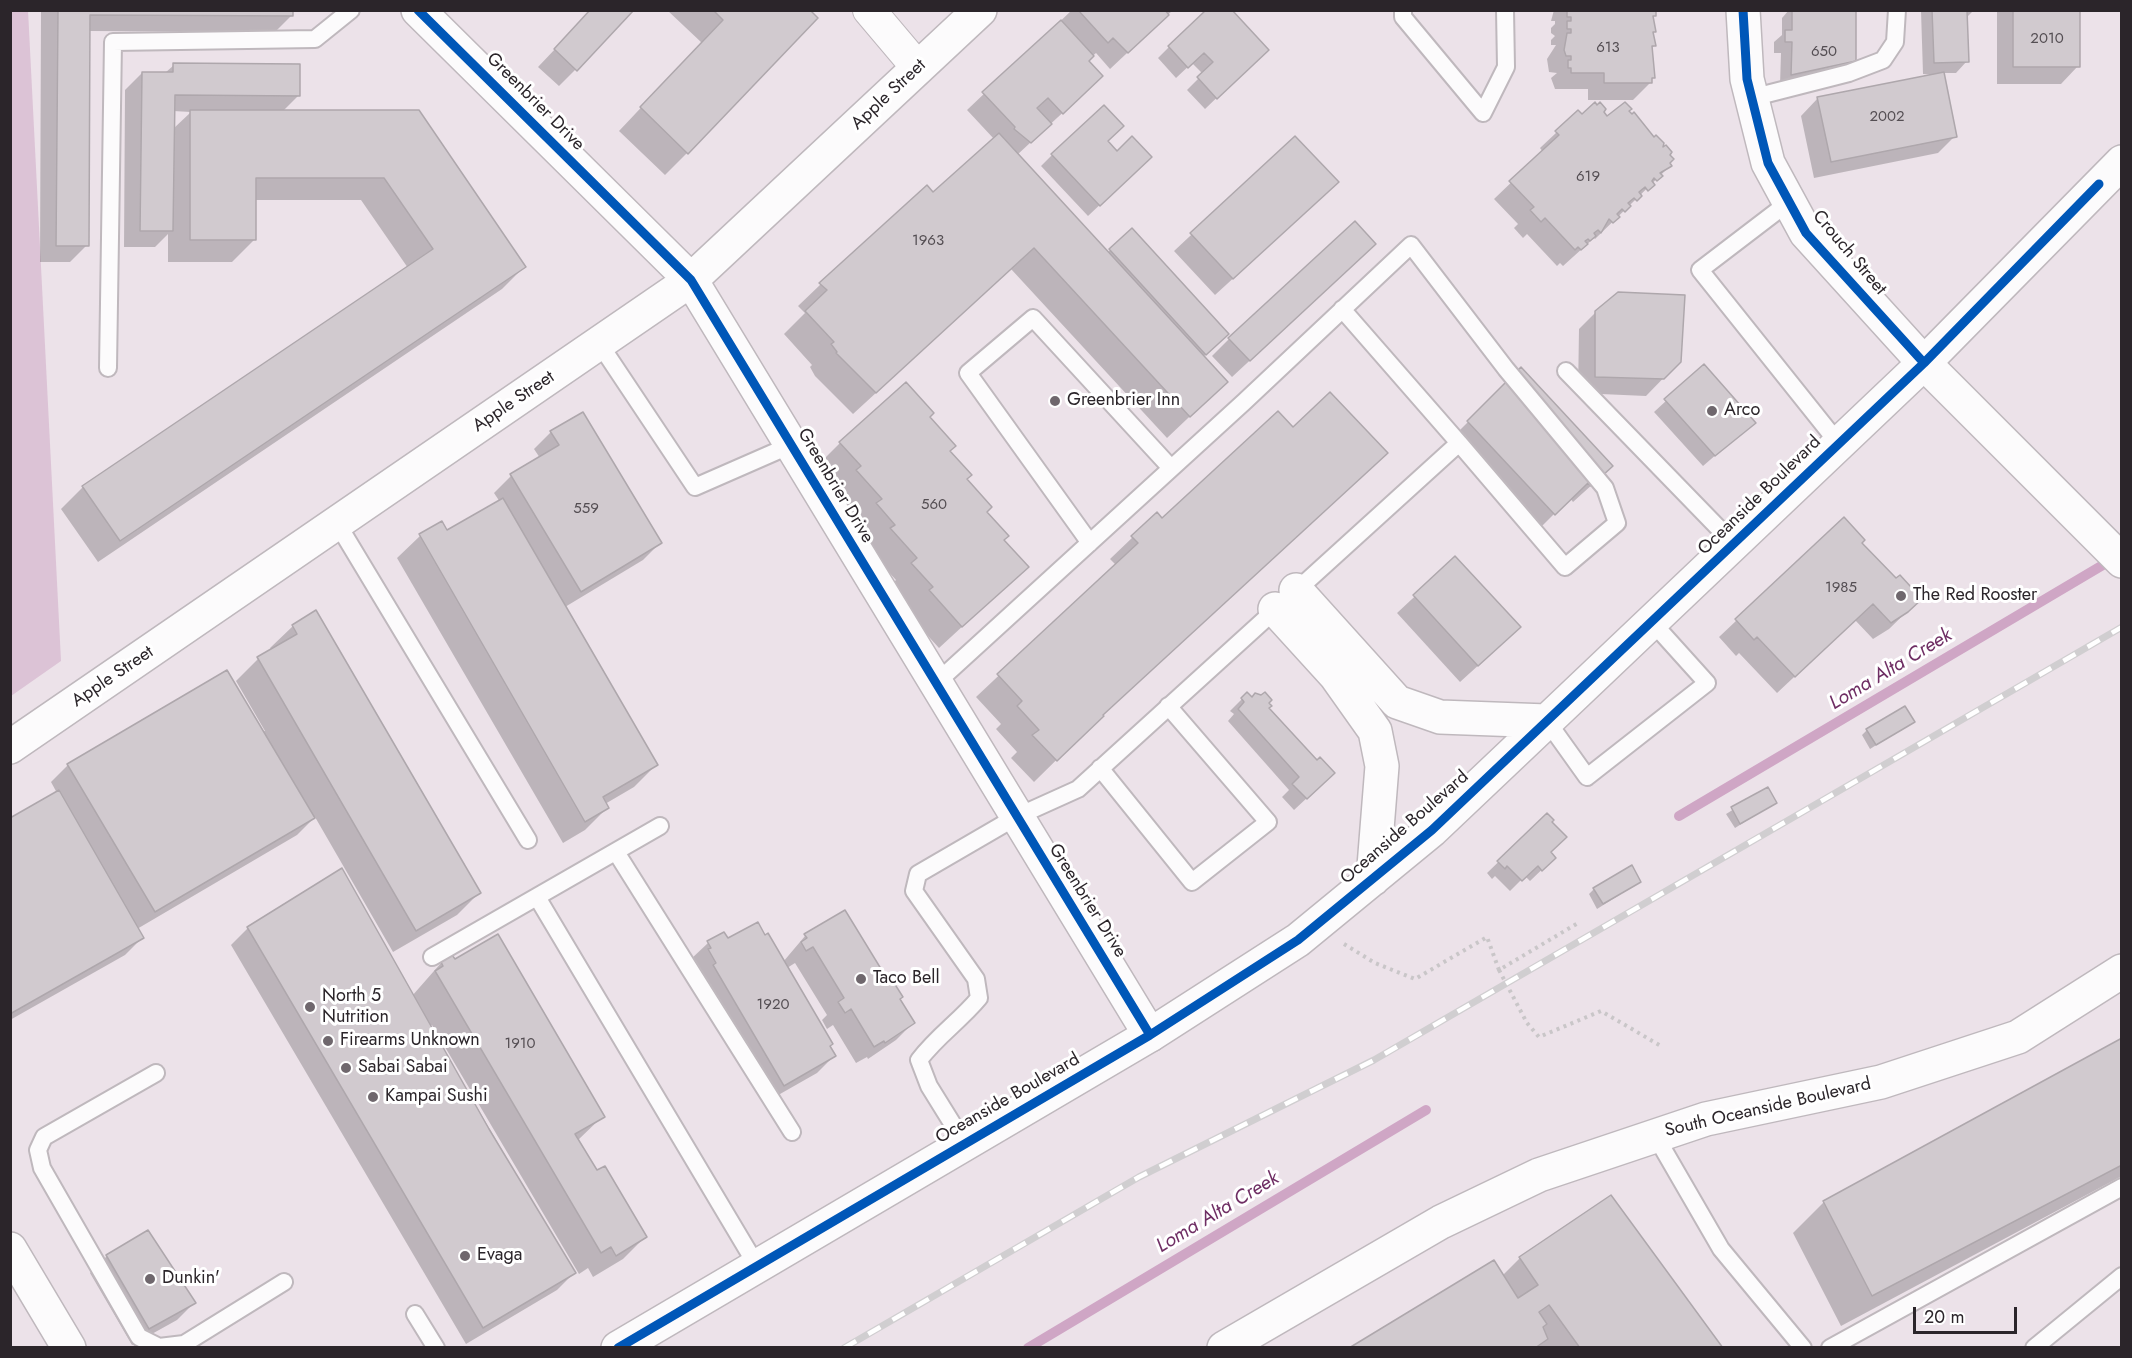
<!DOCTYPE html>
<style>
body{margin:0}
#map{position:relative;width:2132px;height:1358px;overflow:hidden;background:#ece2e9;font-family:Jost,sans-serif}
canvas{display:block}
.frame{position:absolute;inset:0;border:12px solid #2b252a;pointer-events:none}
.scale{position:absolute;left:1913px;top:1307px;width:104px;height:27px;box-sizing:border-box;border:3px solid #2b252a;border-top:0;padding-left:8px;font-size:18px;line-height:21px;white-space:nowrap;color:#2b252a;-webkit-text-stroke:4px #fff;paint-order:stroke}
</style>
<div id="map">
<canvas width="2132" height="1358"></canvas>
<div class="frame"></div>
<div class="scale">20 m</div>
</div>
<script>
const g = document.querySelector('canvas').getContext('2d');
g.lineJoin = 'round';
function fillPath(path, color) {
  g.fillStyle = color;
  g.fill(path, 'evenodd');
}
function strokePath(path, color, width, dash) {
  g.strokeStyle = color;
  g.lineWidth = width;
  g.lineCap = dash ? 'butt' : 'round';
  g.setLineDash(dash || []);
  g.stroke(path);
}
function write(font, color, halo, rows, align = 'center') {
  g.font = font + ' Jost,sans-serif';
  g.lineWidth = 6;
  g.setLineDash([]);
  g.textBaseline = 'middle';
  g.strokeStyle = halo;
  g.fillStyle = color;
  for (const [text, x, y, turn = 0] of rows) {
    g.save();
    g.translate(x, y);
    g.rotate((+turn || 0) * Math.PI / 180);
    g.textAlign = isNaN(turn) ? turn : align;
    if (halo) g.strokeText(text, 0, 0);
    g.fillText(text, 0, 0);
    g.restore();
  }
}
fillPath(new Path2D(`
 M28,10L61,661L11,696L10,11Z`), '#dcc3d6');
fillPath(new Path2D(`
 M41,10H292V15L275,32L89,31L87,245L70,262H40Z
 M592,10L576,69L559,86L538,67Z
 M667,10H808L687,153L665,175L619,131L702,43Z
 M1072,10H1173L1110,69L1096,53L1087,61L1084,93L1017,155L1107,253L1132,230L1216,345L1203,357L1226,382L1167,438L1011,269L853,414L815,376L810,367L812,365L784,334L805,313L798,306L821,284L933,194L994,139L967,110Z
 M1554,10H1654L1652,25L1654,31L1652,34L1654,46L1651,49L1653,77L1650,83L1633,100H1588V89H1555L1551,78L1557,73L1549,72L1547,59L1556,45H1551V40L1555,36L1551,33V28L1555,24V21H1551Z
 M1789,10H1854L1855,61L1843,72L1780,85L1781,53H1774V42L1782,35V18Z
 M1974,10L1966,18L1967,61L1956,73H1942L1955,136L1938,153L1814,178L1801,116L1818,98L1937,75L1923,74L1921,11L1915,10Z
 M1997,10H2078V66L2061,84H1997Z
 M1169,47L1255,61L1205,109L1187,90L1203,74L1192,63L1176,78L1158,58Z
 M174,65L299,95L282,112L524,267L502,289L98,562L61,509L83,487L408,268L361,200H254V240L232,262H168V234L155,247H124L125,90L142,73H165ZM173,111L191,112L173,129Z
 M1602,111L1607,118L1627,111L1661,151L1670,166L1595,239L1594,238L1563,266L1560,263L1557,266L1527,234L1523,238L1514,228L1518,224L1494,199L1543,152L1540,148L1557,132L1582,116Z
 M1295,138L1320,199L1215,295L1174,251Z
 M1106,141L1139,168L1088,216L1041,166L1052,155Z
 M1357,261L1232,377L1212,356L1229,339Z
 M1596,312L1680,361L1646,396L1578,393L1579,329Z
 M1704,366L1754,422L1703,466L1654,412Z
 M1521,369L1594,483L1573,502L1570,498L1537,531L1451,439Z
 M928,417L1003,541L1027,567L939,648L908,614L911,610L890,586L896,580L869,551L873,547L855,527L860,521L835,494L840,489L818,465L840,443Z
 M551,432L660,543L643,560L565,607L656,765L634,787L605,804L607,808L585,830L563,843L397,558L420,536L441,523L447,532L500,502L494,493L511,476L540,458L534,449Z
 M1157,514L1102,715L1034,782L1011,758L1017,752L996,729L1001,724L976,697L1116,565L1110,559Z
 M1844,519L1860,543L1896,580L1920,599L1889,629L1873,639L1855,620L1777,693L1739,653L1736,656L1719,637Z
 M1455,559L1502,644L1460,682L1397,613Z
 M293,626L479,893L457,915L393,952L315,817L297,835L137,929L142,938L125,955L10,1020V819L57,793L51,782L68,765L265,731L236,681L258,659L272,650L270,648Z
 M1247,694L1252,699L1267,703V708L1322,784L1294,810L1282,797L1289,790L1228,721L1234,714L1230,711Z
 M1913,722L1870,749L1862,735L1867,730Z
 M1767,789L1775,803L1735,828L1726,814Z
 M1547,815L1565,837L1549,853L1554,858L1530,881L1525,876L1510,891L1495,876L1492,879L1487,873Z
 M1640,882L1597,909L1589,894L1594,889Z
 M248,928L412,996L441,963L603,1116L577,1141L596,1172L645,1237L623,1259L593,1277L588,1268L579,1274L432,1025L430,1027L574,1273L557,1290L466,1344L231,945Z
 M724,934L727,940L783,962L805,936L898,1000L913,1023L896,1040L868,1059L867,1057L856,1063L833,1025L827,1029L822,1020L827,1015L795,963L787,968L834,1056L817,1073L766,1102L691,959L708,943Z
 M2122,1040V1176L1841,1326L1793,1233L1824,1202Z
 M148,1232L194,1303L177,1320L132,1345L90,1273L107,1256Z
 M1520,1258L1721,1348H1352L1502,1276Z`), '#0003');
strokePath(new Path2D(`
 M1679,816L2113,559
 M1028,1348L1426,1110`), '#cfa6c5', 10);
const building = new Path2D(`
 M58,10H293V16L90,15L89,246H56Z
 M590,10H634L577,71L554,49Z
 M713,10H810L818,18L688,154L640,107L723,20Z
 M1078,10H1165L1169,15L1128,53L1113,38L1108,43Z
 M1206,10H1232L1269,50L1217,99L1197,77L1213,62L1204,53L1188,68L1168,46Z
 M1567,10H1656V16H1653L1656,32H1653L1656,46H1652L1655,78H1652V83H1604V73H1571V68H1568V60H1571V56H1566L1564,50L1567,33H1571V29H1567V21H1571V17H1567Z
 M1792,10H1856V61L1791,75L1792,42H1785V30H1792Z
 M1932,10H1967L1969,62L1934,63Z
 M2013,10H2080V67H2013Z
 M1061,20L1094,56L1089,61L1103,76L1063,114L1048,98L1037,108L1052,124L1031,143L1014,129L1015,127L982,92Z
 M173,63L300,64V96L175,95L173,231H140L142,72H173Z
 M1944,72L1957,137L1831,162L1817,97Z
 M1595,102L1597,105L1600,102L1606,109L1604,112L1607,116L1625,102L1632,109L1629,111L1632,114L1634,112L1654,137L1656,135L1664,143L1663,147L1666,145L1672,152L1670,155L1674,159L1670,163L1672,166L1660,173L1663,176L1657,181L1654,178L1652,181L1655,185L1648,191L1645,187L1639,192L1642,196L1637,201L1634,198L1628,203L1631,206L1625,212L1622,209L1617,214L1620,217L1613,223L1609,219L1601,233L1598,230L1594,233L1596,236L1590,241L1588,239L1585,241L1588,244L1581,250L1578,247L1575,250L1545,218L1541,222L1530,210L1534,207L1509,181L1559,135L1555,131L1578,110L1582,114Z
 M1104,105L1124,126L1108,141L1117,151L1132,136L1152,157L1100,206L1051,154Z
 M190,110H419L526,267L120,541L82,486L433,249L384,178H256V240H190Z
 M999,133L1228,382L1190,417L1034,248L876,393L836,353L837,352L831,344L834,342L805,311L827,290L819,283L927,185L933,192Z
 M1295,136L1339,182L1233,279L1190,233Z
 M1355,221L1376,244L1250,361L1228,338Z
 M1132,228L1229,334L1206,355L1109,249Z
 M1618,292L1685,295L1681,362L1664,379L1595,377V311Z
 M1704,364L1756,423L1715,456L1664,399Z
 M1521,367L1613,466L1591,486L1588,483L1555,515L1467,421Z
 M906,382L934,413L930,417L956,446L950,451L972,475L967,479L992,507L987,512L1009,536L1004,540L1029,567L962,627L929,590L933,587L911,563L917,558L890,528L895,525L876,503L882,499L856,470L861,466L839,442Z
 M1330,392L1388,453L1103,715L1104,716L1057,761L1032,735L1039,730L1017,706L1022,701L997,674L1138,543L1131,536L1157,512L1162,518L1278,411L1293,427Z
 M583,412L662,543L581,592L510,474L559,445L550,431Z
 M503,498L658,765L603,797L609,808L585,822L419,534L442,521L447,530Z
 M1844,517L1865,540L1862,543L1896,578L1900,575L1922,599L1908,612L1891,623L1873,604L1795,677L1757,637L1754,640L1735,619Z
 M1455,556L1521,627L1478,666L1413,595Z
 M316,610L481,893L416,931L257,657L297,634L292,625Z
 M227,670L315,818L155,912L67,764Z
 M1247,692L1252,697L1255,693L1261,695L1265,692L1272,700L1269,703L1272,706L1269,708L1317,760L1320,757L1335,773L1307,799L1292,784L1299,777L1238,709L1244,702L1241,698Z
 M1905,706L1915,722L1876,745L1866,729Z
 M1768,787L1777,803L1740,824L1731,807Z
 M59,790L144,938L10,1014V818Z
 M1547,813L1554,820L1552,822L1567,837L1551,852L1556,858L1542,871L1538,866L1522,881L1507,866L1505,869L1497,861Z
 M1632,865L1641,882L1603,904L1593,888Z
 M342,868L489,1129L576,1273L483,1328L247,927Z
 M845,910L886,977L889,975L903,997L900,999L915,1023L885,1043L884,1041L874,1047L851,1009L845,1013L838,1002L844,998L813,947L806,951L801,942L807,938L804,934Z
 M758,922L765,935L768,933L833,1044L830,1046L836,1056L784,1086L713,965L716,963L708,949L711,948L707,941L724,932L728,938Z
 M498,934L605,1117L575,1134L597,1170L605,1166L647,1237L616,1256L611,1247L601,1253L435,971L443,966L441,962L452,955L455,959Z
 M2122,1038V1165L1872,1296L1823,1201Z
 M1611,1195L1723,1348H1580L1549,1305L1539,1312L1547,1324L1543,1327L1548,1339L1535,1348H1349L1494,1260L1518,1298L1538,1285L1519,1257Z
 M148,1230L196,1303L149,1329L106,1255Z`);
fillPath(building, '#d1cacf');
strokePath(building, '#aea7ac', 1.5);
const service = new Path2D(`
 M1403,10V17L1483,113L1506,67L1505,10
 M1751,98L1849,73L1883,60L1895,42L1897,10
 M1789,202L1700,270L1839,444
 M599,343L695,487L791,445
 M108,368L113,42L315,39L351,10
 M1566,371L1734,544
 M337,523L528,840
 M1090,543L968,373L1033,318L1171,468
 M935,684L1244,402L1411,245L1506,369L1605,488L1617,523L1565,567L1459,443
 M1547,721L1587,777L1707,683L1652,622
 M1100,768L1192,882L1268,822L1168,706
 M616,852L792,1132
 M537,897L757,1266
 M432,957L660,826
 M156,1073L44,1137L38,1150L42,1168L139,1337L159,1347L184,1344L284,1282
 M1655,1135L1721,1249L1803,1348
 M965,1144L929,1086L919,1060C938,1035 960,1021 979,998L976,979L914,891L918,874L1016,817L1078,789L1459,443L1342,309
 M415,1314L436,1348
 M1830,1348L2122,1187
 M2034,1348L2122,1276`);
const minor = new Path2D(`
 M869,10L918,68`);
const tertiary = new Path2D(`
 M418,10L691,280L1150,1035
 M10,747L691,280L980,10
 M10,1249L69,1348
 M1224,1348L1441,1222L1539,1175L1706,1119L1881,1082L2018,1037L2122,971`);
const secondary = new Path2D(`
 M1743,10L1747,79L1768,163L1806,233L1924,363L2122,561`);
const primary = new Path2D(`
 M1296,590L1397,702L1440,717L1547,721
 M1275,609L1336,676L1375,731L1382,766L1373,879
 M618,1348L1150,1035L1298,940L1432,830L1547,721L1924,363L2122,162`);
strokePath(service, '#bfb8bd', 20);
strokePath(minor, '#bfb8bd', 34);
strokePath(tertiary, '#bfb8bd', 36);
strokePath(secondary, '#bfb8bd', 36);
strokePath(primary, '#bfb8bd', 36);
strokePath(new Path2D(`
 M1344,944L1375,963L1415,979L1487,937L1499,970L1578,923
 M1499,970L1527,1023L1539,1037L1601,1011L1661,1046`), '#c9c6c8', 4, [3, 4.5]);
strokePath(service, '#fcfbfc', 16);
strokePath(minor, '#fcfbfc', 32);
strokePath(tertiary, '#fcfbfc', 33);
strokePath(secondary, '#fcfbfc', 33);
strokePath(primary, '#fcfbfc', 33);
const rail = new Path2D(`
 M844,1348L1139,1177L1374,1060L2122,627`);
strokePath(rail, '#d0ced0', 7);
strokePath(rail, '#fff', 4.5, [14]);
strokePath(new Path2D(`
 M418,10L691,280L1150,1035
 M1743,10L1747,79L1768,163L1806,233L1924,363
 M618,1348L1150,1035L1298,940L1432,830L1924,363L2099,184`), '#0057b8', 9);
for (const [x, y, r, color] of [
 [1055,401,6,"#6f676d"],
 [1712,411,6,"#6f676d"],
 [1901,596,6,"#6f676d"],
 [861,979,6,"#6f676d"],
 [310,1007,6,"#6f676d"],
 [328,1041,6,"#6f676d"],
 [346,1068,6,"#6f676d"],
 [373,1097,6,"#6f676d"],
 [465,1256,6,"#6f676d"],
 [150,1279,6,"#6f676d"]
]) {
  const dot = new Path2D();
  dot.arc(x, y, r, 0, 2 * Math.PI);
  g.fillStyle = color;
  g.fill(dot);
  strokePath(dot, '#fff', 2);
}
write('15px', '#544e53', null, [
 ["2010",2047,39],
 ["613",1608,48],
 ["650",1824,52],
 ["2002",1887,117],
 ["619",1588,177],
 ["1963",928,241],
 ["560",934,505],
 ["559",586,509],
 ["1985",1841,588],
 ["1920",773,1005],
 ["1910",520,1044]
]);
write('18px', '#2b252a', '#fff', [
 ["Apple Street",889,95,-43],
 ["Greenbrier Drive",535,102,45],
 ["Crouch Street",1849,253,50],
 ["Apple Street",514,402,-34],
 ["Greenbrier Drive",835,486,59],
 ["Oceanside Boulevard",1760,496,-44],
 ["Apple Street",113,677,-34],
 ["Oceanside Boulevard",1405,828,-41],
 ["Greenbrier Drive",1087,901,58],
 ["Oceanside Boulevard",1008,1099,-30],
 ["South Oceanside Boulevard",1768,1108,-13]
]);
write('18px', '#2b252a', '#fff', [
 ["Greenbrier Inn",1067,401],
 ["Arco",1724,411],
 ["The Red Rooster",1913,596],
 ["Taco Bell",873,979],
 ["North 5",322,997],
 ["Nutrition",322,1018],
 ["Firearms Unknown",340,1041],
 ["Sabai Sabai",358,1068],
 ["Kampai Sushi",385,1097],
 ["Evaga",477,1256],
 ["Dunkin'",162,1279]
], 'left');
write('italic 20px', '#6f2e64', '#fff', [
 ["Loma Alta Creek",1891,670,-31],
 ["Loma Alta Creek",1218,1213,-31]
]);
</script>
